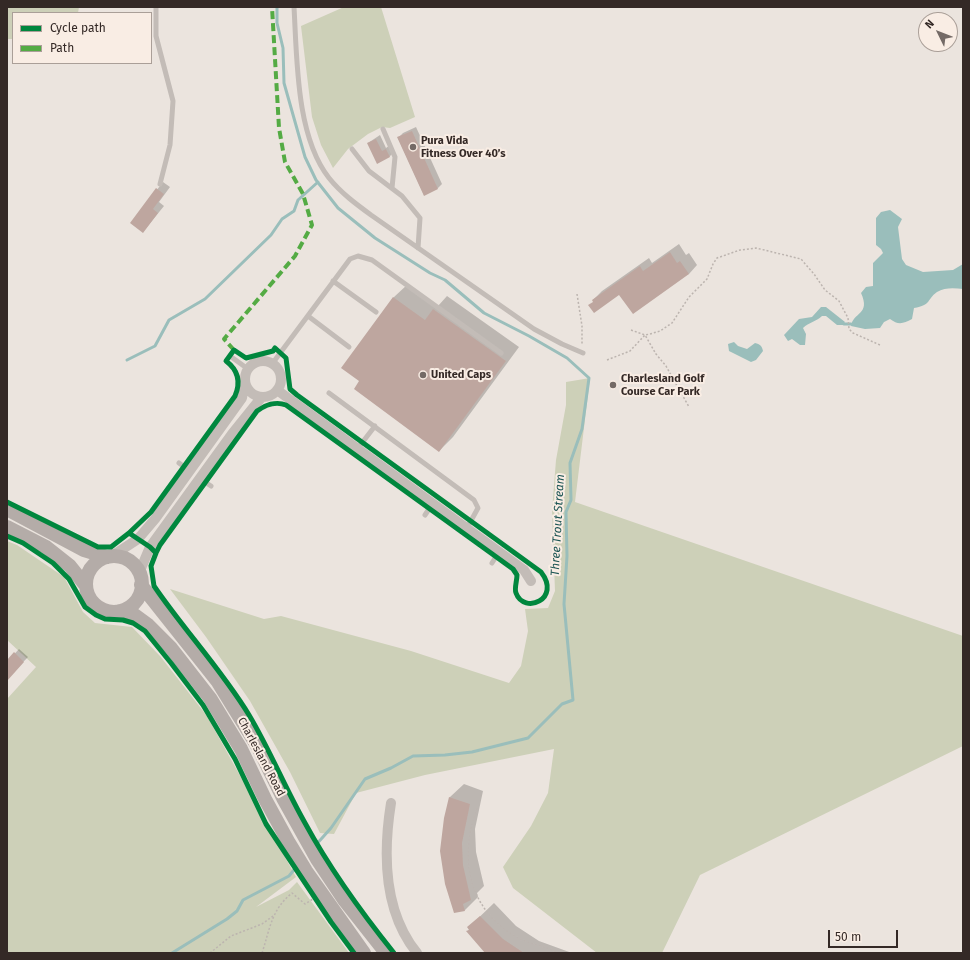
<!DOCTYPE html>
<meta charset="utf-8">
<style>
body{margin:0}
#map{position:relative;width:970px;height:960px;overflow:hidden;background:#ebe4de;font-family:"Fira Sans",sans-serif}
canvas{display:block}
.frame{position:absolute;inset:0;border:8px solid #342926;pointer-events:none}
.legend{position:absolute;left:12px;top:12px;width:140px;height:52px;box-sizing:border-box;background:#f9ede4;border:1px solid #aa9f98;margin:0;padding:5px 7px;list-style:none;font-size:12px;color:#342926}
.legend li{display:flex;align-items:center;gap:8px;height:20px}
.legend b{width:20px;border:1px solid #aa9f98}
.north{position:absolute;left:918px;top:12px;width:40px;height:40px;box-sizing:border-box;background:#f9ede4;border:1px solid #aa9f98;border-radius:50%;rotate:313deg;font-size:11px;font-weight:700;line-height:16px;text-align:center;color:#342926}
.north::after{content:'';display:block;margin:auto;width:14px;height:18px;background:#746a66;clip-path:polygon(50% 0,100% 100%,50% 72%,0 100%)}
.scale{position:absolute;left:828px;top:930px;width:70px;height:18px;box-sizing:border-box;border:2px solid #342926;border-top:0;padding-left:5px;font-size:12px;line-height:14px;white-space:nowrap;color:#342926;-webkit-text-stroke:3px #f9ede4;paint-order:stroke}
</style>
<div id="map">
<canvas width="970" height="960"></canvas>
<div class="frame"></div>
<ul class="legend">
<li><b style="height:5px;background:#00873e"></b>Cycle path</li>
<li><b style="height:5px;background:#54ab44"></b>Path</li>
</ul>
<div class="north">N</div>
<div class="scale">50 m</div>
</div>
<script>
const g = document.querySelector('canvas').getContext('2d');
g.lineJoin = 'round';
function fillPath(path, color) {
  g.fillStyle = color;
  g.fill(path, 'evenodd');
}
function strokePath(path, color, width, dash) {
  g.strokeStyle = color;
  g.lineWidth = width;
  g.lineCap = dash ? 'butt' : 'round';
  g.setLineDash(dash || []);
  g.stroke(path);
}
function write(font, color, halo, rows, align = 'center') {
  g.font = font + ' "Fira Sans",sans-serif';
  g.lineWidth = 4;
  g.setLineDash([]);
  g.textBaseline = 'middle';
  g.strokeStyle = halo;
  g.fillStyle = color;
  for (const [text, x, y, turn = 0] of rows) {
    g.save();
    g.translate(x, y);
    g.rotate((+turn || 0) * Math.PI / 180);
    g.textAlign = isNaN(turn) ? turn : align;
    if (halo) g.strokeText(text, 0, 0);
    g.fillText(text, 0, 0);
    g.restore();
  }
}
fillPath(new Path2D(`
 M7,7H79L78,13H13V39H7Z
 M344,7H381L415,117L390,128L382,127L368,134L348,149L333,168L321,145L312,117L301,26Z
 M590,378L575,502L963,636V746L700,875L662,953H597L513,888L503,867L531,826L548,793L554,749L425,775L356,793L334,834L320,833L290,772L250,701L206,637L170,589L264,619L281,616L411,651L509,683L521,666L528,631L525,609L548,608L555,591L552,511L556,460L566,405V382Z
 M7,541L17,545L64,577L83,612L95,623L132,627L160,656L207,716L296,877L256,907L289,890L297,882L349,953H7V699L36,667L7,640Z`), '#cdd0b8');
fillPath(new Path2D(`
 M890,210L902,219L898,227L902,259L906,265L923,272L953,270L963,264V289C955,288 945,287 937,292C926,300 932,305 914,308L912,319C903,324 898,325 890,319L884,322L880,328L865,329L851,326C853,312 871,315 861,293L866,287L873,286V263L883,253L881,249L876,245V218L881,212Z
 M821,307H826L845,322L843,325H837L826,316H822C816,322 809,322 803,328L806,334L805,345H800L792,339L788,341L784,335L799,319L812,317Z
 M734,342L738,346L747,349L755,343C760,344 762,346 763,351L756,360L751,362L729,351L728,344Z`), '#9abebb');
fillPath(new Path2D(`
 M416,127L442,184L438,188L424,195L398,138L403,133Z
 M380,135L386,148L390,145L394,152L389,157L368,143Z
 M163,182L170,187L159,202L164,206L143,232L131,223Z
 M679,244L686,255L689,253L697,265L689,274L594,301L593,300L602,291L649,258L652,263Z
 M408,284L438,306L447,296L519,347L453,437L439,451L361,381L343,368L394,297Z
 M19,649L28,657L7,679V662Z
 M464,784L483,791L475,829L476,852L484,886L477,893L478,897L465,910L455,912L445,818L450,797Z
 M494,903L516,926L539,941L572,953H486L468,931L470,929L469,927Z`), '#0003');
strokePath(new Path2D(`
 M277,7V23L283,48L284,83L305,157L316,180L338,208L375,238L430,273L445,280L484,313L529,336L567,358L589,378L582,429L570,463L571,500L566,512L567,556L564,604L573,700L562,704L528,738L472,752L445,755L413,756L391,768L365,779L331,828L314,847
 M844,324H851
 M127,360L155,346L169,320L205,299L271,235L282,219L294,211L298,200L318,182
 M172,953L227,919L237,911L243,900L289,876L298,865`), '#9abebb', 3);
fillPath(new Path2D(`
 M412,131L438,189L424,196L397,137Z
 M376,139L382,151L386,149L390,157L377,164L367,143Z
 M156,188L164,194L153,209L158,213L143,233L130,223Z
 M670,252L677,263L680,261L689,274L633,314L619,295L594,313L588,305L593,302L592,300L640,266L643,271Z
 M393,297L425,320L433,309L506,361L439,452L354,389L359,381L341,368Z
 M14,652L24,662L7,681V660Z
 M449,797L470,804L462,843L463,865L471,900L463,904L465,911L454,913L445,884L440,851L444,818Z
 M480,916L503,939L524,953H485L466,931L469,930L467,927Z`), '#bea69f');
strokePath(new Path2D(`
 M577,294L582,326V344
 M631,330L645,335L650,334L660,331L672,323L689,297L707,279L713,264L717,258L740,250L756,248L801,259L814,274L825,290L839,301L848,318L849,329L853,333L880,345
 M607,360L630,351L645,335L656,354L666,366L689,407
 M477,808C459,857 467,908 516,937C529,944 546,946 558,953
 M210,953L231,936L262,924L273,916
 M262,953C270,929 271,910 292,893L305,904L313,899`), '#bcb4af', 1.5, [2, 2]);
strokePath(new Path2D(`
 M156,7V36L173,101L170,145L160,184
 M294,7C297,59 296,136 329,178C341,193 356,204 371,215L534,329L562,344L583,353
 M383,129L395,157L392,188
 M352,149L369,171L402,196L420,218L418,248
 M333,281L376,312
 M308,316L349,347
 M230,356L248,369
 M272,364L350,259L358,256L372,260L501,353
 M329,393L474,500L478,508L467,528
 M358,448L375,426
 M179,463L190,471
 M199,478L211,486
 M425,515L433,503
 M492,563L499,552`), '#c3bcb7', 5);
strokePath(new Path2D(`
 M245 379a18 18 0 1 1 36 0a18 18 0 1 1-36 0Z
 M277,390L524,570L531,581
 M112,556L138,539L155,519L242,398L245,381
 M139,573L150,547L232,434L261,398
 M391,803C383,853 383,911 417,953`), '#c3bcb7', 10);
strokePath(new Path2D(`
 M7,509L84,550L107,557
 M7,527L46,547L70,566L86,586
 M86 584a28 28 0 1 1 56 0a28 28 0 1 1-56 0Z
 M141,585L218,682L258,747L283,798L317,859L345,901L386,953
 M120,611L133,614L148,625L171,648L210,698L241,749L265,799L289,843L306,871L364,953`), '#b4aca8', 14);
strokePath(new Path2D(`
 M234,350L224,339L295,256L312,225L303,194L285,162L279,128L272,7`), '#54ab44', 4, [8, 4]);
strokePath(new Path2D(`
 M7,502L98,547H111L129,533L150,547L156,553L151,566L154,586C184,630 221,669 249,715C270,750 285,788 305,823C330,869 361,912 394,953
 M129,533L151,512L235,396C241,382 238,370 226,361L234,350L246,358L273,351L275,348L286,358L290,389L297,395L541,572C562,599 524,615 516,593C514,589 517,581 517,575L513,569L286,405C276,401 265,405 257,411L160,545L156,553
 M7,536L23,543L53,563L69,579L85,607L96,615L105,619L123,620L133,623L145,631L171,663L203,705L235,759L266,824L331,922L354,953`), '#00873e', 5);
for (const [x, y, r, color] of [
 [413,147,4,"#746a66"],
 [423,375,4,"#746a66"],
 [613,385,4,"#746a66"]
]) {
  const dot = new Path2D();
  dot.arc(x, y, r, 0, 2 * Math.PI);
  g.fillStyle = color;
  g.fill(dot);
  strokePath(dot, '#f9ede4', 1.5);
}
write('bold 11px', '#342926', '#f9ede4', [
 ["Pura Vida",421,141],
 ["Fitness Over 40’s",421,154],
 ["United Caps",431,375],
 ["Charlesland Golf",621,379],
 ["Course Car Park",621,392]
], 'left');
write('11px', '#342926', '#f9ede4', [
 ["Charlesland Road",261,757,62]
]);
write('italic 12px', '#1c5554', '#f9ede4', [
 ["Three Trout Stream",558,525,-87]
]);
</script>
